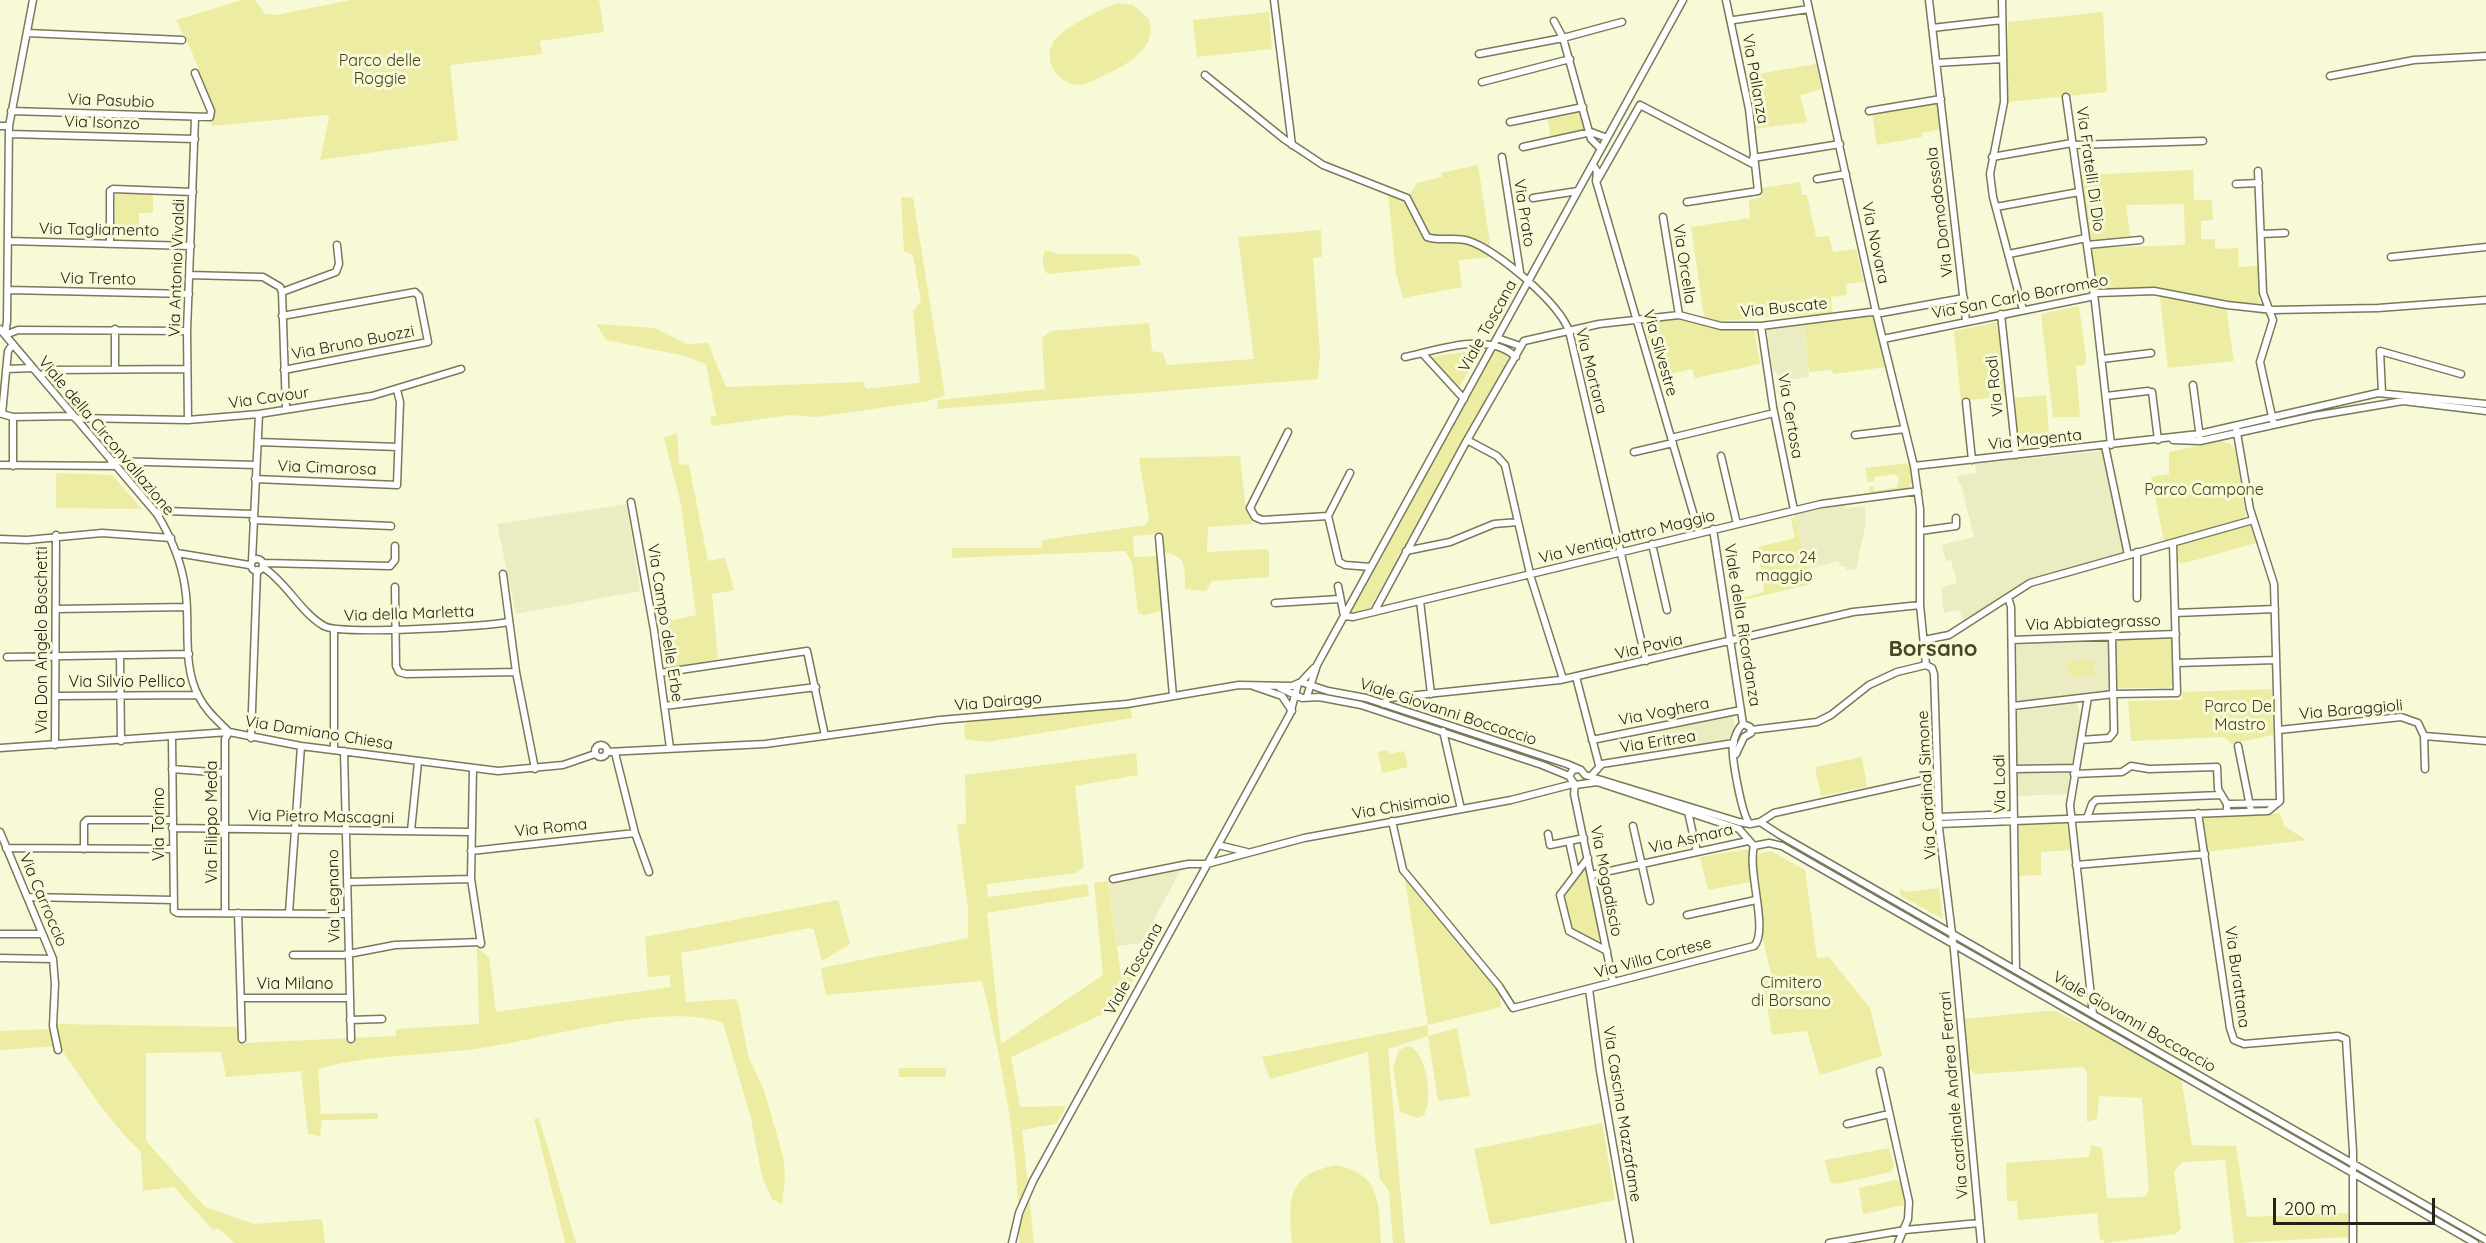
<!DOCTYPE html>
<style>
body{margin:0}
#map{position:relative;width:2486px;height:1243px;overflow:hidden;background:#f8f9d7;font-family:Quicksand,sans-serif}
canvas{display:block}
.scale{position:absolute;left:2273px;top:1198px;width:162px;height:27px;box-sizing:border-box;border:3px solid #222216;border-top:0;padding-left:8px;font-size:18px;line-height:21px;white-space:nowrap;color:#222216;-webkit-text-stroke:4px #f8f9d7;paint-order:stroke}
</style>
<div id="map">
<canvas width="2486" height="1243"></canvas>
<div class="scale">200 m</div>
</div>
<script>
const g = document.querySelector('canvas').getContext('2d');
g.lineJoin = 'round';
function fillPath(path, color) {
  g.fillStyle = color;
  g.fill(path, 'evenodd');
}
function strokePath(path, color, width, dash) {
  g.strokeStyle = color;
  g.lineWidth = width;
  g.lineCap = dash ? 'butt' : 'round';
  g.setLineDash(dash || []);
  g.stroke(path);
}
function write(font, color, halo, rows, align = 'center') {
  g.font = font + ' Quicksand,sans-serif';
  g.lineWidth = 6;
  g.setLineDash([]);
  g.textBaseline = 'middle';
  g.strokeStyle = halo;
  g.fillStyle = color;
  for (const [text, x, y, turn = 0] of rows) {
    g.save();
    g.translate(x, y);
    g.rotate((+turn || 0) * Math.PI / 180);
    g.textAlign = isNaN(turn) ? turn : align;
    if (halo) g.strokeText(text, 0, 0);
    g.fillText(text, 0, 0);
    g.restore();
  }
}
fillPath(new Path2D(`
 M1804,324L1809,377L1778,382L1777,372L1773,371L1767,330L1769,328Z
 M2102,451L2125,553L2028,579L1964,621L1959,610L1944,613L1941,588L1957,583L1951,560L1946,561L1942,545L1974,537L1962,488L1956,476L1976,473L1975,464Z
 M627,504L640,591L516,614L497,524Z
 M1844,504L1845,508L1865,506L1866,523L1856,569L1846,570V566L1841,567L1838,561L1808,569L1794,514Z
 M2108,640L2110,691L2017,702L2016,643Z
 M2077,703L2081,719L2072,764L2017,765L2016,711Z
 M1733,714L1735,727L1727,741L1663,752L1659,729Z
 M2071,771L2067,794L2018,796V773Z
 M1182,868L1141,943L1117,946L1109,884Z`), '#ececc3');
fillPath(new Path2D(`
 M242,0H255L265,14L276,15L351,0H599L604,32L540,41L542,54L450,65L458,140L320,160L329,118L327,115L212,126C208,87 195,55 176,20Z
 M1117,3L1133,5L1149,19C1160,55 1112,71 1086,84C1059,90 1037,57 1058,36C1070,25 1101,9 1117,3Z
 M1269,12L1272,49L1197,57L1193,20Z
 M2103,12L2107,92L2007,102L2008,22Z
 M1816,64L1822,89L1800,95L1807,122L1755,129L1746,76Z
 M1937,103L1940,129L1922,133V137L1877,145L1872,114Z
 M1580,111L1586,131L1551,139L1547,117Z
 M1478,165L1492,257L1458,260L1462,287L1403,298L1396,273L1388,192L1409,195L1417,183L1442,177L1441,173Z
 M2193,170L2194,200H2212L2213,220L2201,221V239H2215V249L2238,248L2239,267L2258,266L2259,300L2270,316L2226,307L2234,361L2168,368L2159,288L2126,287L2098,290L2091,248L2185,245L2184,204L2126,205L2130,236L2091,240L2081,175Z
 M1800,182L1802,195H1807L1816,237L1829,236L1833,252L1856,249L1864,282L1846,284L1847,295L1831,297L1832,313L1719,321L1704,317L1691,227L1750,218L1749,200L1762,197L1761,188Z
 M118,194H153V213H139V238L114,237L115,195Z
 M901,197L913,198L945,396L928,401L817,417L790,415L712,426L710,417L716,416L706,364L685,356L606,340L596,324L655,328L687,344L708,343L726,387L863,382L866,389L920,383L913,311L921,301L913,255L904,251Z
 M1321,230L1322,257L1313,258L1320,353L1318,379L937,409L938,400L1045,389L1042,338L1051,331L1149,323L1152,351L1163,353L1167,365L1254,359L1238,237Z
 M1046,250L1057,254H1132L1139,258L1141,265L1048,274C1042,269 1041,255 1046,250Z
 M2079,306L2086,357L2085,365L2076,366L2080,417H2053L2041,314Z
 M1872,314L1886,367L1834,374L1831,370L1809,372L1804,324Z
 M1680,319L1717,329L1754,328L1760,364L1695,378L1692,369L1660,376L1643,322Z
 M1999,322L2008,396L1961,401L1954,331Z
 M1481,350L1458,389L1429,357Z
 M1500,350L1508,355L1509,361L1370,608L1349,615L1493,353Z
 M2046,395L2050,447L2019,449L2013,398Z
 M677,433L679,464L689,465L708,561L725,558L734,590L712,594L718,659L666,668L660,623L696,615L681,504L664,438Z
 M2220,441L2229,443L2235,449L2246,517L2164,541L2151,477L2169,474V452Z
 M1240,456L1245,502L1252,524L1208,527L1207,552L1266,549L1269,551V577L1212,581L1206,591L1185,589C1185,566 1187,556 1163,552L1160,534L1133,536L1134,557L1158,556L1162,611L1144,615L1138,613L1132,562L1125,551L952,558V548H1042V540L1146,525L1149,519L1139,458Z
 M1910,463L1913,481L1908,489L1870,493L1869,487L1873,486L1874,491L1897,487L1899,479L1896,474L1874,477L1875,481L1868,482L1865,468Z
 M56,473L112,475L142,509L56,508Z
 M1795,518L1812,584L1735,602L1734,600L1764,592L1758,547L1795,538L1791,519Z
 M2250,525L2256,543L2181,564L2178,561V545Z
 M2171,638L2173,684L2169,688H2118L2116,640Z
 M2068,661H2094V675H2068Z
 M2272,689L2273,735L2232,744L2224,737L2131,741L2128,701L2182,700L2183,692Z
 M1130,706L1132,718L986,742L965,739L964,727L967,721Z
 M1388,750L1389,754L1404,751L1408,767L1382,773L1378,752Z
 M1136,753L1138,775L1075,786L1084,867L1076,873L987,884L988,897L1087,884L1089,896L987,913L1001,1044L1103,975L1094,883L1108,881L1121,977L1135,976L1120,1006L1011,1057L1020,1107L1066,1106L1056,1124L1022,1130L1034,1243H1019C1020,1155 1003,1066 982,981L826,995L821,968L968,938V908L957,825L966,823L965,775Z
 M1862,757L1867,787L1821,796L1815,767Z
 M2280,813L2284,826L2306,840L2206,852L2200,817Z
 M2066,822L2071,850L2041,852V875L2019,876V825Z
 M1742,850H1751L1750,882L1708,890L1700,857Z
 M1771,851L1805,870L1817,958L1829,957L1870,1008L1882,1056L1820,1075L1807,1031L1772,1035L1762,976L1771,974L1763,939L1755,865L1758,854Z
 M1586,866L1600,944L1570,929L1563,896Z
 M1405,880L1500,994L1501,1007L1428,1025V1036L1457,1028L1470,1096L1438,1101L1428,1036L1388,1049L1405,1243H1393L1389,1191L1380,1179L1375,1138L1368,1052L1270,1079L1262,1057L1428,1025Z
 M1900,888L1906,892L1939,888L1943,919L1901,896Z
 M838,900L850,944L822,961L814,930L810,928L681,953L686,1002L735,999L739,1006L748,1056L764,1090L783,1156L785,1177L782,1204L772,1199L762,1177L751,1118L723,1023C664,1001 546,1039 481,1048C428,1056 370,1054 318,1069L321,1114L378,1113V1119L322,1120L320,1136L308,1134L301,1071L226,1077L221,1052L146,1053V1141L205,1207L254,1224L322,1219L325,1243H235L218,1228L213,1230L174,1187L143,1191L141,1152C108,1121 85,1083 59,1046L0,1050V1031L51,1029L55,1024L240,1027L245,1043L396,1036V1029L479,1024L477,947L489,958L496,1012L671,987L669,975L648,977L645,937Z
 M2045,1011H2056L2078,1023L2081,1020L2181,1077L2192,1145L2236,1146L2247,1217L2348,1213V1237L2234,1243L2225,1160L2182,1162L2174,1172L2181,1228L2176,1234L2104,1243L2103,1239L2100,1240L2097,1213L2018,1220L2017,1201H2007L2006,1163L2089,1157L2091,1145L2102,1148L2107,1198L2144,1197L2149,1191L2142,1098L2099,1096L2097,1119L2087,1122V1072L2083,1067L1976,1074L1969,1069L1964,1019Z
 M1409,1046C1427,1052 1433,1101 1424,1115L1417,1118L1400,1112L1393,1067L1399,1050Z
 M899,1068H946V1077H899Z
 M539,1118L576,1243H565L534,1119Z
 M1602,1123L1615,1200L1490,1225L1474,1149Z
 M1889,1148L1894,1165L1891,1172L1836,1184L1830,1182L1825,1160Z
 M1336,1165C1382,1174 1379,1205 1381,1243H1292C1289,1199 1286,1175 1336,1165Z
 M1896,1180L1901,1182L1904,1205L1863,1214L1859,1188Z`), '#ececa3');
const minor = new Path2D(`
 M1274,0L1292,145
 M1807,0L1876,312L1914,466L1920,509V605L1926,665
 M1929,0L1966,321
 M2002,0L2004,102L1990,174L1993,197L2023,310
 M1734,20L1809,9
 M1554,21L1563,38L1591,139L1601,149
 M1932,28L2002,20
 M27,33L182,40
 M1479,54L1563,38L1622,22
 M1936,63L2003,59
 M1205,75L1284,139L1323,165L1407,198L1427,237C1440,242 1455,236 1469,241C1497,250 1559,303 1569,331L1646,661
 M2330,76L2414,60L2486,56
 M1482,82L1570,59
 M2066,97L2095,302L2111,445
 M11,111L210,117L211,111L195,73
 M1869,111L1941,99
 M1510,122L1583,107
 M0,126H9
 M9,134L195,139
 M2073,145L2203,141
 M1523,147L1591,132L1607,138
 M1502,157L1520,272
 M1992,157L2072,143
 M1753,158L1840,144
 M1593,165L1597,171L1596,181L1699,533
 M2258,171L2263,293L2273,320L2260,362L2273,421
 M1598,179L1640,105L1753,164
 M1817,179L1846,174
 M2236,184L2259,183
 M1533,198L1578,191
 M1687,202L1758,191L1749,109L1726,0
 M1996,207L2079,192
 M1663,217L1679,315
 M2261,234L2285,233
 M8,241L191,246
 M110,243V191L113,189L193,192
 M2087,245L2140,240
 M2009,254L2086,238
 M2391,257L2486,247
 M189,275L263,277L280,287L282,292
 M8,290L189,294
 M282,292L286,409
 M282,292L336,272L339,264L337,245
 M2001,314L2016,455
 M282,316L415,292L419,296L428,342L284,370
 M1761,326L1773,407L1794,510
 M0,329L157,514C171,537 181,560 185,587C191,622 181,664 199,697C206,711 218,721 229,732
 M115,329V368
 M5,335L7,321L9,126L33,0
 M5,335L18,330L187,331
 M1497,338L1520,346
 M1883,339L2090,297L2097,293L2154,291L2227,305L2273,310L2378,308L2486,300
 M1422,353L1464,399
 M1405,357C1438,350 1488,331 1516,357
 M2102,359L2151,353
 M6,369L33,368
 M40,376L49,370L187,369
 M2193,385L2200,438
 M2152,392L2158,440
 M2382,393L2380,351L2461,374
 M2106,396L2148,391
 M1966,402L1972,460
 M2,414L13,417L74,416
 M2,414L8,351L13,344
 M75,418L188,420L259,414L372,396L461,369
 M188,420L187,331L195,118
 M1288,432L1250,508L1255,517L1262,520L1328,516
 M1855,435L1905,429
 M1671,438L1774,413
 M1467,440L1497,456L1505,465L1531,578L1563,679
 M2173,440L2200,441L2314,416L2403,401L2486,411
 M258,442L398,447
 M2105,446L2128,555
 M1634,452L1673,443
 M1721,456L1737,524
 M111,461L256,465
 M0,465L116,466
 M13,466V417
 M1914,466L2199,434L2378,393L2486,404
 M1350,473L1328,516L1339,562L1345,565L1371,567
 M255,479L397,485L400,402L397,390
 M631,502L654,630L670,748
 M157,514L166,511L252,514
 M253,520L391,526
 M1713,529L1743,724
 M1920,531L1956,526V518
 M1159,537L1173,696
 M0,539L27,540L102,533L171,538
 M1652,544L1667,610
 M1406,551L1450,542L1494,524L1518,522
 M2137,552V598
 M177,553L249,565
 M251 565a6 6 0 1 1 12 0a6 6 0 1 1-12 0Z
 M252,561L259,414
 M264,563L390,566L395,560V546
 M264,568C287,583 300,612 324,626C339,635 485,627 508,622
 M503,574L516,672L535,769
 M1338,586L1344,616L1353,617L1821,504L1918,491
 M395,587L396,666L399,672L406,674L516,672
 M2008,597L2011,607L2016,970
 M1420,601L1431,694
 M1275,603L1339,599
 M56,609L187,607
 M1374,612L1466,442L1524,341L1599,324L1679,315L1721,326H1761L1871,312L1881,313L1964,298
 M2175,613L2275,609
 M1924,640L1949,635L2030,583L2253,520
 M2012,640L2176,634
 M120,655L121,741
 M7,657L189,654
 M2177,663L2276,660
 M1926,665L1932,668L1934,674L1939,828L1954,950L1981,1243
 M660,673L807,651L825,736
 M1576,677L1599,765
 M1301,682L1328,691L1366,698L1567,764L1581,770L1585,775L1739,822L1750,824L1760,822L1780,835L2486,1240
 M1253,686L1282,696L1292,711
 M1280,688L1302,698L1319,697L1361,705L1542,765L1569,776
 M57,696L198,695
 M1307,696L1317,665L1683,0
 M2088,697L2070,805L2093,1014
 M1383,704L1389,698L1560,680L1853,612L1920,605
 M664,706L816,687
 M2013,706L2114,694L2177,693L2173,543
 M1743,724C1738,728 1734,738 1733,745C1731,756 1742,817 1750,824
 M1751,730L1817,722L1831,715L1869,685L1897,672L1926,665
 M2279,730L2401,717L2418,723L2424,736L2486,741
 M1443,731L1461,809
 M2424,736L2425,769
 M172,737L174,911L178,913L348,914
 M251,738L257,570
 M1592,740L1741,710
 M2081,740L2109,738L2114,732L2112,636
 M595 751a6 6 0 1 1 12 0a6 6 0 1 1-12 0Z
 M55,745L56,535
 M2238,746L2251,811
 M0,748L229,732L301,746L498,771L563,765L595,754
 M334,750V630
 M344,751L351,1039
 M607,752L765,744L940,720L1127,704L1239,685L1292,686L1301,682L1314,668
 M615,753L635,833L649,872
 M1736,754L1744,737L1751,733L1750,727L1743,724
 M473,768L471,879L481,944
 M172,769L225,773
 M1578,769L1573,770L1569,776L1575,785L1597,782L1739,829L1754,846L1769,843L1782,846L2475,1243
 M2014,769L2076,768
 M2074,774L2122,772L2131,766L2149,769L2217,767L2218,789L2227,804V811
 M1592,775L1602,764L1734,743
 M1575,785L1574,794L1613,982
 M2227,804L2278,803
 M1688,812L1697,852
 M2198,813L2230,1028L2234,1040L2244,1044L2338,1036L2346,1039L2353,1151V1243
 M1938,817L2014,814
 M2087,818L2092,804L2096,800L2221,795
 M1392,821L1403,870L1499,986L1513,1008L1754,946C1769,931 1747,871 1754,846
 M1760,822L1774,813L1937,777
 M1939,824L2268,811L2280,801L2274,584L2250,509L2236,427
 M1633,826L1650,901
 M172,828L471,832
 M411,831L418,762
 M0,832L53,959L55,984L53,1026L58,1050
 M1548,834L1550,845L1584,838
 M1569,841L1576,873
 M1218,845L1247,852
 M6,848L172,849
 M84,849V823L87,820H172
 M471,851L635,833
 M1588,858L1560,895L1569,931L1607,951
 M2076,865L2205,854
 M1591,875L1748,841
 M1113,879L1188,864H1207L1304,838L1511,800L1573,784
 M347,882L471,879
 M27,897L173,900
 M225,912V739L229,732
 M238,913L242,1039
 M289,913L301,746
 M1687,915L1756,900
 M0,934H41
 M293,955H343L395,945L481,942
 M0,958L53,959
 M1589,989L1600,1071L1630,1243
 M241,998H350
 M350,1020L382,1019
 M1880,1071L1909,1202L1908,1219L1898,1243
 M1847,1124L1889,1114
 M1012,1243L1019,1213L1033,1181L1290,714L1298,684
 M1829,1243L1905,1230L1979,1223`);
strokePath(minor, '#79795b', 9);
strokePath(minor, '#fff', 6);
write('16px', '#42421d', '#f8f9d7', [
 ["Parco delle",380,61],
 ["Roggie",380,79],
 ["Parco Campone",2204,490],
 ["Parco 24",1784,558],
 ["maggio",1784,576],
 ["Parco Del",2240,707],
 ["Mastro",2240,725],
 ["Cimitero",1791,983],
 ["di Borsano",1791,1001]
]);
write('16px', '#222216', '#f8f9d7', [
 ["Via Pallanza",1755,79,80],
 ["Via Pasubio",111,101,2],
 ["Via Isonzo",102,123,2],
 ["Via Fratelli Di Dio",2090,169,82],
 ["Via Domodossola",1940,212,-97],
 ["Via Prato",1524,213,81],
 ["Via Tagliamento",99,230,1],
 ["Via Novara",1875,243,78],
 ["Via Orcella",1684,264,81],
 ["Via Antonio Vivaldi",177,268,-88],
 ["Via Trento",98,279,1],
 ["Via San Carlo Borromeo",2020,297,-11],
 ["Via Buscate",1784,308,-6],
 ["Viale Toscana",1488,326,-61],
 ["Via Bruno Buozzi",353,343,-11],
 ["Via Silvestre",1660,353,74],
 ["Via Mortara",1591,371,76],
 ["Via Rodi",1995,386,-96],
 ["Via Cavour",269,398,-8],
 ["Via Certosa",1790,416,80],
 ["Viale della Circonvallazione",106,436,50],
 ["Via Magenta",2035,440,-6],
 ["Via Cimarosa",327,468,2],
 ["Via Ventiquattro Maggio",1627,537,-14],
 ["Via della Marletta",409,614,-2],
 ["Via Campo delle Erbe",665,623,81],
 ["Via Abbiategrasso",2093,623,-2],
 ["Viale della Ricordanza",1742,625,81],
 ["Via Don Angelo Boschetti",42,640,-90],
 ["Via Pavia",1649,647,-13],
 ["Via Silvio Pellico",127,682],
 ["Via Dairago",998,702,-5],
 ["Via Baraggioli",2351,710,-5],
 ["Viale Giovanni Boccaccio",1448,712,18],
 ["Via Voghera",1664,712,-11],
 ["Via Damiano Chiesa",319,733,9],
 ["Via Eritrea",1658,742,-9],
 ["Via Lodi",2000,784,-91],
 ["Via Cardinal Simone",1927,785,-93],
 ["Via Chisimaio",1401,806,-10],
 ["Via Pietro Mascagni",321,817,1],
 ["Via Filippo Meda",212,822,-90],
 ["Via Torino",159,824,-90],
 ["Via Roma",551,828,-6],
 ["Via Asmara",1691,839,-13],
 ["Via Mogadiscio",1606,881,79],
 ["Via Legnano",334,896,-91],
 ["Via Carroccio",43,900,67],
 ["Via Villa Cortese",1653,958,-15],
 ["Viale Toscana",1134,969,-61],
 ["Via Burattana",2237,977,82],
 ["Via Milano",295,984],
 ["Viale Giovanni Boccaccio",2134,1022,30],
 ["Via cardinale Andrea Ferrari",1954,1095,-95],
 ["Via Cascina Mazzafame",1622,1114,81]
]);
write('bold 22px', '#464629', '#f8f9d7', [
 ["Borsano",1933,649]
]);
</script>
